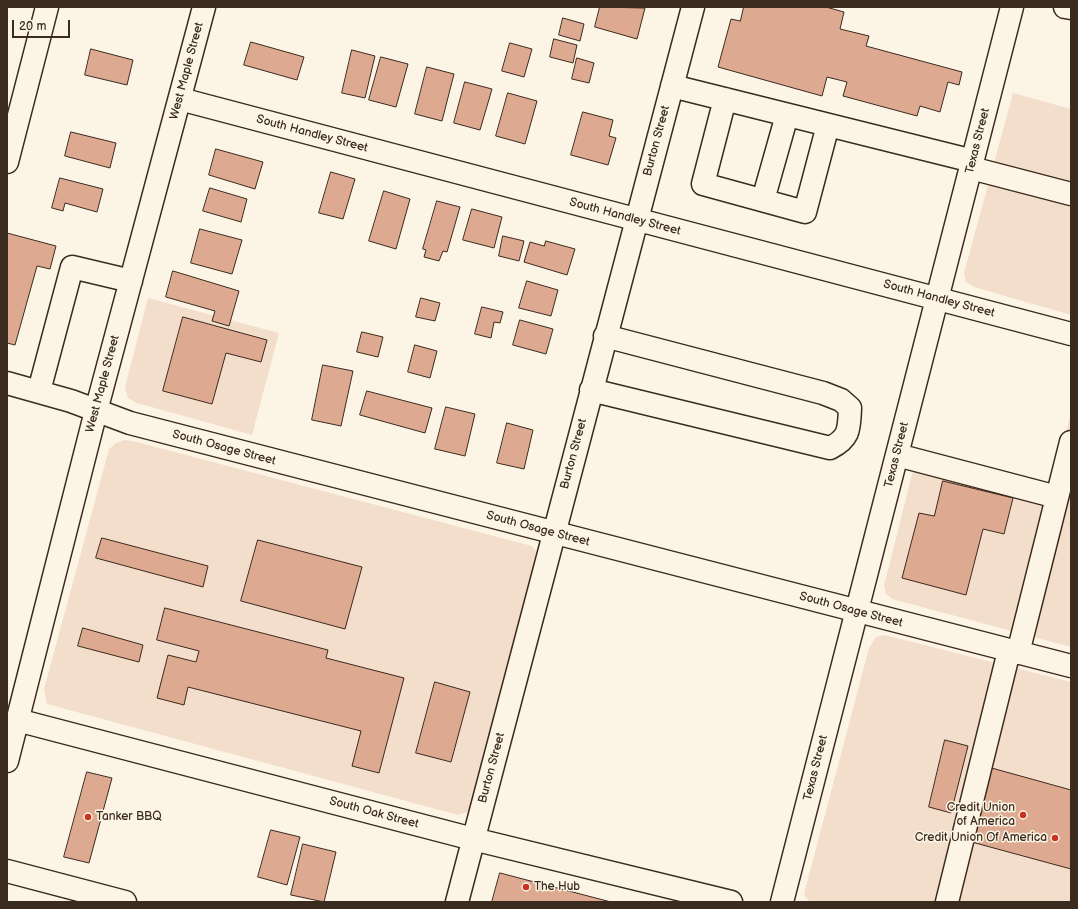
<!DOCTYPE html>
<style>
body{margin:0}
#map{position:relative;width:1078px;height:909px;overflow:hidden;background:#fcf5e5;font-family:"Balsamiq Sans",sans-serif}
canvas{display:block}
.frame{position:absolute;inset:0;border:8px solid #3b2a1e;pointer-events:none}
.scale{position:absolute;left:12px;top:20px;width:58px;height:18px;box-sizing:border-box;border:2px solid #3b2a1e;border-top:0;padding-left:5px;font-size:12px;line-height:14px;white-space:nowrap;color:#3b2a1e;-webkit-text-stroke:3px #fcf5e5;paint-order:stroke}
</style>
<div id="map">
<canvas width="1078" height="909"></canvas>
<div class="frame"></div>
<div class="scale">20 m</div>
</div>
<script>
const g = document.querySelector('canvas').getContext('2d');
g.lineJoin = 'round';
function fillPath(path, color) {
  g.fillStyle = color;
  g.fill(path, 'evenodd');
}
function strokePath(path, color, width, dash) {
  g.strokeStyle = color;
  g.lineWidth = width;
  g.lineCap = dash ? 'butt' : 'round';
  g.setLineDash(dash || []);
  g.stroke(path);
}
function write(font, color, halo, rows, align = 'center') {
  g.font = font + ' "Balsamiq Sans",sans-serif';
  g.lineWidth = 3;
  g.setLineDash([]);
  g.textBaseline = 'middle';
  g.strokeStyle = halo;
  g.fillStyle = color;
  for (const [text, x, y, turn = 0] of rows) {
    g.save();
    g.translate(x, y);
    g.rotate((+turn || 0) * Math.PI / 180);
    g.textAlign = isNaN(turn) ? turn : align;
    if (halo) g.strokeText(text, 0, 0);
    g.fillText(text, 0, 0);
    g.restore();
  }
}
fillPath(new Path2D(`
 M1013,93L1071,109V315L974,287L966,282L964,273Z
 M148,298L279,333L252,435L137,403L128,398L125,387Z
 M1071,413V647L892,599L886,594L884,585L887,574L918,450L1053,485Z
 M124,440L133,441L532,546L536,551L535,560L473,807L468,812L458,815L47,704L44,689L109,449L116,443Z
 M885,635L1071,682V902H812L809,901L804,894L869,648L876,637Z`), '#f3decc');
const building = new Path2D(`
 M600,7L645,8L637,39L595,27Z
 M744,7H826L844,12L840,29L869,36L866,46L962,72L959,85L948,82L940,112L920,106L917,116L843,96L847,82L827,77L822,96L718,67L731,19L740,21Z
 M563,18L584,24L580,41L559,35Z
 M554,39L577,45L573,63L550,57Z
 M251,42L304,57L297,80L244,65Z
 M510,43L532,49L524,77L502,71Z
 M91,49L133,60L127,85L85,75Z
 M352,50L375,56L365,98L342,93Z
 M381,57L408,64L396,107L369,100Z
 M577,58L594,63L589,83L572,79Z
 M427,67L454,74L442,121L415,114Z
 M465,82L492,89L480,130L454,123Z
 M508,93L537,101L525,144L496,136Z
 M583,112L613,120L609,136L616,138L608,165L571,155Z
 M71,132L116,143L110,168L65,156Z
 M216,149L263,162L255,189L209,175Z
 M331,172L355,179L343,219L319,213Z
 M60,178L103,189L97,212L65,203L63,211L52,208Z
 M210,188L247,199L241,222L203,211Z
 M384,191L410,199L396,249L369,241Z
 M437,201L460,207L447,252L443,251L439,261L424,257L426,250L423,249Z
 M472,209L502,217L494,248L463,240Z
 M200,229L242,240L232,274L191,263Z
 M7,233L56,246L50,269L37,266L15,345L7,343Z
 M503,236L524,241L519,261L499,256Z
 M546,241L575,249L567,275L524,262L530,242L544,246Z
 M173,271L239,291L229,326L212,321L215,311L166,297Z
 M527,281L558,290L551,316L519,308Z
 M421,298L440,303L435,321L416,317Z
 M482,307L503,312L500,323L494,322L491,338L475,334Z
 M183,317L267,340L261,362L226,353L212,404L163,391Z
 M520,320L553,329L546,354L513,345Z
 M362,332L383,337L378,357L357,352Z
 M415,345L437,351L430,378L408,372Z
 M323,365L353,371L341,426L312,420Z
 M367,391L432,408L425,433L360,415Z
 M446,407L475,414L465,456L435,449Z
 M507,423L533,430L524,469L497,463Z
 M943,481L1013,498L1004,534L983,529L966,595L902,578L919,513L934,516Z
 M102,538L208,566L203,587L96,558Z
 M258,540L362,567L345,629L241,601Z
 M165,608L328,650L326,658L404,678L379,773L352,766L361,731L188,687L184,705L157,698L168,655L196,662L199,651L157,640Z
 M83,628L143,645L139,662L78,646Z
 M435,682L470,692L451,762L416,753Z
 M945,740L968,746L951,813L929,807Z
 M988,767L1071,790V869L968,841Z
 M87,772L112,778L89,863L64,857Z
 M271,830L300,837L287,885L258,877Z
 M303,844L336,852L324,902L291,895Z
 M500,873L611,902H492Z`);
fillPath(building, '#dda991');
strokePath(building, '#3b2a1e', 1);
const minor = new Path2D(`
 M1065,7L1071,8
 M672,86L973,161
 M180,99L1071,334
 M725,99L703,184L805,212L828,125
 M7,162L47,7
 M971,168L1071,194
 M763,200L787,115
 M7,383L71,401L130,423L1071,666
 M591,390L830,448C850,438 849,429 850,408L841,400L823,393L605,336
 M39,391L72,267L131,281
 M897,455L1057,497
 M1018,653L1071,442
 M17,720L473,839L731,902
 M7,761L96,411L204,7
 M7,871L125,902
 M457,902L693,7
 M782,902L1012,7
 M947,902L1009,651`);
strokePath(minor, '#3b2a1e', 25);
strokePath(minor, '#fcf5e5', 22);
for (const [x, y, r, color] of [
 [1023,815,4,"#c8321e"],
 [88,817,4,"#c8321e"],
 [1055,838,4,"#c8321e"],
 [526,887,4,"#c8321e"]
]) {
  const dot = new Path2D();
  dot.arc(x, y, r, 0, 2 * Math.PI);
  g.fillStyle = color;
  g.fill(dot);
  strokePath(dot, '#fcf5e5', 1.5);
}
write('12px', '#3b2a1e', '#fcf5e5', [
 ["West Maple Street",187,71,-75],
 ["South Handley Street",312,134,15],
 ["Burton Street",657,141,-75],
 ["Texas Street",978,141,-76],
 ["South Handley Street",625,217,15],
 ["South Handley Street",939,299,15],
 ["West Maple Street",103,384,-75],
 ["South Osage Street",224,448,15],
 ["Burton Street",574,454,-75],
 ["Texas Street",897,455,-76],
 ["South Osage Street",538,529,15],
 ["South Osage Street",851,610,15],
 ["Burton Street",492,768,-75],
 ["Texas Street",816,768,-76],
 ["South Oak Street",374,813,15]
]);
write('12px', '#3b2a1e', '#fcf5e5', [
 ["Credit Union",1015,808],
 ["of America",1015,822],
 ["Tanker BBQ",96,817,"left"],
 ["Credit Union Of America",1047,838],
 ["The Hub",534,887,"left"]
], 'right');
</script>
